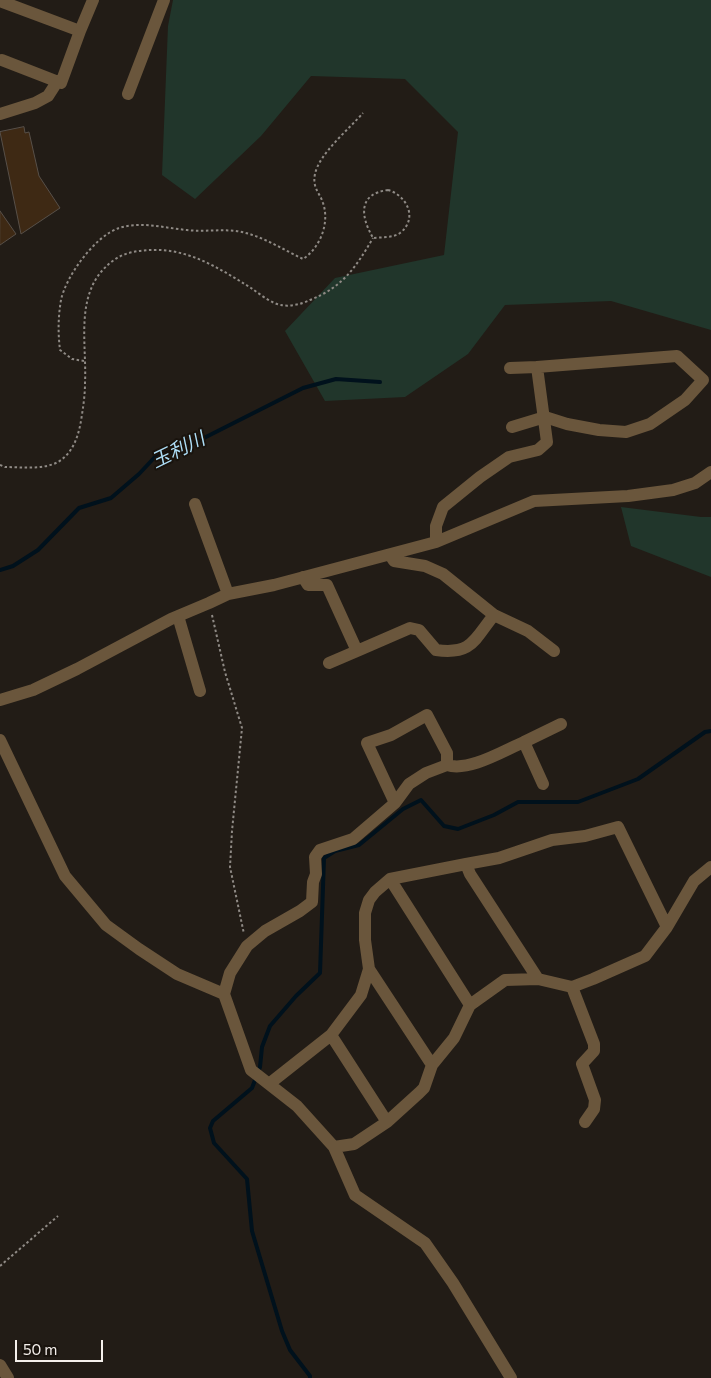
<!DOCTYPE html>
<meta charset="utf-8">
<style>
body{margin:0}
#map{position:relative;width:711px;height:1378px;overflow:hidden;background:#221c16;font-family:Commissioner,sans-serif}
canvas{display:block}
.scale{position:absolute;left:15px;top:1340px;width:88px;height:22px;box-sizing:border-box;border:2px solid #f5f0ec;border-top:0;padding-left:6px;font-size:15px;line-height:18px;white-space:nowrap;color:#f5f0ec;-webkit-text-stroke:4px #19130d;paint-order:stroke}
</style>
<div id="map">
<canvas width="711" height="1378"></canvas>
<div class="scale">50 m</div>
</div>
<script>
const g = document.querySelector('canvas').getContext('2d');
g.lineJoin = 'round';
function fillPath(path, color) {
  g.fillStyle = color;
  g.fill(path, 'evenodd');
}
function strokePath(path, color, width, dash) {
  g.strokeStyle = color;
  g.lineWidth = width;
  g.lineCap = dash ? 'butt' : 'round';
  g.setLineDash(dash || []);
  g.stroke(path);
}
function write(font, color, halo, rows, align = 'center') {
  g.font = font + ' Commissioner,"Noto Sans JP",sans-serif';
  g.lineWidth = 4;
  g.setLineDash([]);
  g.textBaseline = 'middle';
  g.strokeStyle = halo;
  g.fillStyle = color;
  for (const [text, x, y, turn = 0] of rows) {
    g.save();
    g.translate(x, y);
    g.rotate((+turn || 0) * Math.PI / 180);
    g.textAlign = isNaN(turn) ? turn : align;
    if (halo) g.strokeText(text, 0, 0);
    g.fillText(text, 0, 0);
    g.restore();
  }
}
fillPath(new Path2D(`
 M173,0H711V330L611,301L505,305L468,354L405,397L325,401L285,331L335,278L444,255L458,132L405,79L311,76L261,136L195,199L162,175L168,26Z
 M621,507L701,517H711V577L631,546Z`), '#21362b');
strokePath(new Path2D(`
 M0,570L13,566L38,550L79,508L111,498L139,474L154,458L192,444L303,388L336,379L380,382
 M310,1378V1376L290,1350L282,1331L252,1231L247,1179L214,1143L210,1128L213,1121L252,1088L260,1067L262,1047L270,1026L296,996L320,973L324,858L335,851L359,845L403,809L421,800L444,826L458,829L494,815L518,802H578L638,779L705,732L711,731`), '#00111c', 4);
const building = new Path2D(`
 M24,127L25,133L29,132L39,176L60,208L21,234L0,132Z
 M0,211L16,234L0,245Z`);
fillPath(building, '#3e2914');
strokePath(building, '#585049', 1);
strokePath(new Path2D(`
 M388,190C406,195 419,218 400,233C393,238 381,237 373,238C361,217 357,194 388,190Z
 M84,361L72,359L60,350C58,334 58,317 61,300C66,276 95,236 119,228C142,221 164,228 187,230C204,232 220,229 236,231C259,234 282,249 303,259C320,248 330,223 323,203C320,193 312,188 315,174C319,154 349,129 363,113
 M0,465L5,467C22,467 43,470 58,462C73,453 78,437 81,421C83,408 85,396 85,383C87,341 73,289 114,260C125,252 140,250 154,250C190,249 222,270 251,288C260,294 270,303 281,305C290,307 302,304 310,300C343,287 356,267 373,238
 M212,615L225,672L242,728L232,831L230,867L244,934
 M0,1266L58,1216`), '#8f8a85', 2, [2.5, 2.5]);
strokePath(new Path2D(`
 M0,1L80,31
 M2,60L61,83L80,31L93,0
 M128,94L164,0
 M0,114L35,103L48,96L57,82
 M510,368L537,367
 M195,504L228,594
 M436,542V526L443,507L480,477L509,457L538,450L547,442L537,367L677,356L703,380L685,400L650,424L626,432L599,430L567,424L545,417L512,427
 M303,577L308,585H327L357,651L410,628L419,630L436,650C472,655 474,640 494,615L443,574L425,566L394,561L390,555
 M494,615L528,631L554,651
 M178,616L200,691
 M329,663L357,651
 M0,700L33,690L77,669L171,619L209,603L228,594L274,585L436,542L534,501L628,496L673,490L695,483L711,472
 M0,740L65,876L106,925L139,949L177,974L224,994
 M524,742L561,724
 M447,765C469,772 503,751 524,742L543,784
 M395,803L367,743L391,735L427,715L447,753V765L426,773L409,784L395,803L353,839L320,850L315,857L316,874L313,882L312,902L300,911L265,931L247,946L230,973L224,994L251,1070L297,1106L334,1147L355,1195L425,1243L453,1283L511,1378
 M466,864L499,858L552,840L585,836L618,827L667,927
 M390,879L470,1005
 M369,969L432,1065
 M572,987L594,1044V1051L582,1064L595,1100L594,1109L585,1122
 M331,1035L387,1122
 M269,1084L331,1035L361,995L369,969L365,940V913L369,900L375,892L390,879L466,864L470,874L538,979
 M334,1147L354,1144L387,1122L419,1093L424,1088L432,1065L454,1038L470,1005L505,980L538,979L572,987L593,979L645,956L667,927L694,881L711,867
 M0,1365L8,1378`), '#6a563c', 12);
write('italic 19px', '#aedef7', '#19130d', [
 ["玉利川",178,450,-26]
]);
</script>
